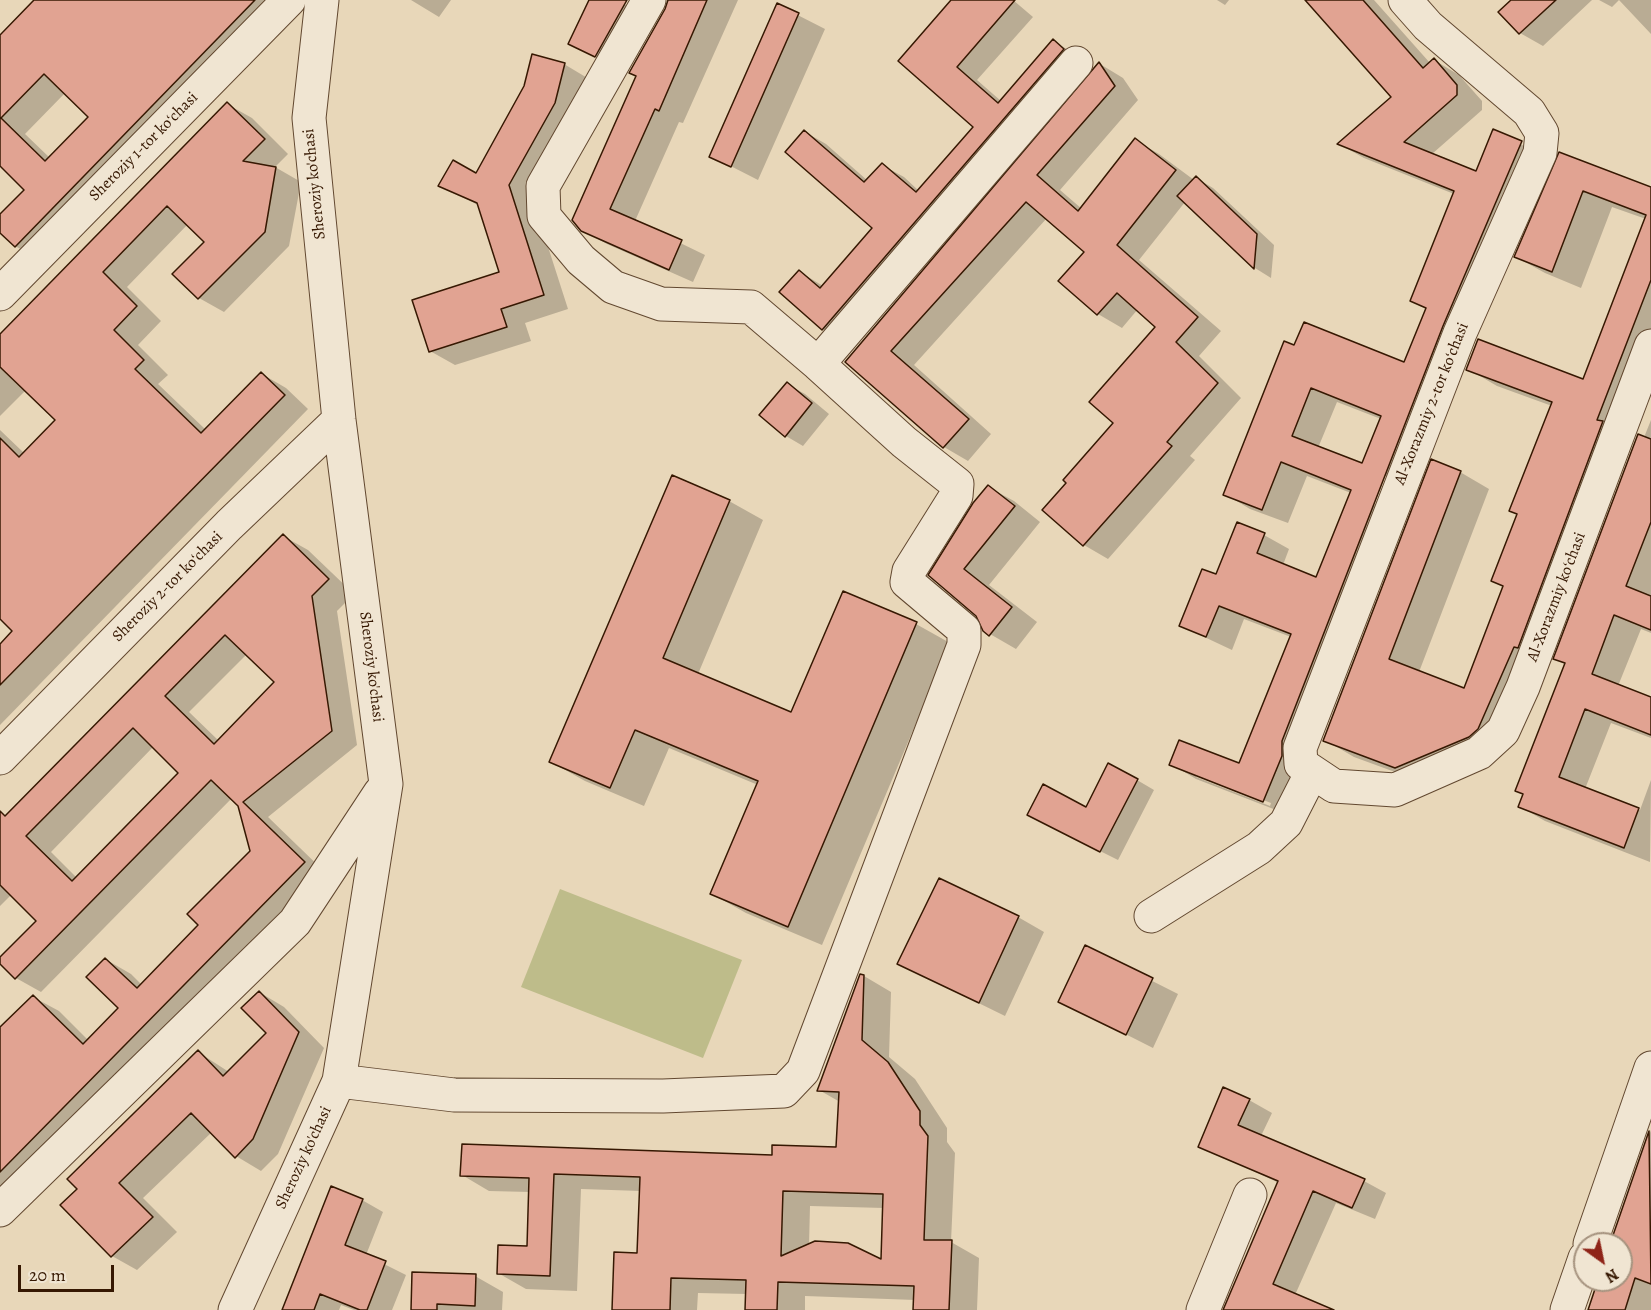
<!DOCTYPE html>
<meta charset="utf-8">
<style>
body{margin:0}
#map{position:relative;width:1651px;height:1310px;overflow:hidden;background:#e8d7b9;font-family:Alegreya,serif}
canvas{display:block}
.north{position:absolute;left:1573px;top:1232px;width:60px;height:60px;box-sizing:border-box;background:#f0e5d2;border:2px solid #a6937f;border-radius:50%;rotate:147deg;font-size:16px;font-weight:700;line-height:24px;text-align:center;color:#361802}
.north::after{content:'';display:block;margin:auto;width:21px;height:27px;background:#8f2418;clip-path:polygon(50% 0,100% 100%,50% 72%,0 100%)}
.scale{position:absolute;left:18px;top:1265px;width:96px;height:27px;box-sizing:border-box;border:3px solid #361802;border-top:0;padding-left:8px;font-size:18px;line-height:21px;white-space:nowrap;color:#361802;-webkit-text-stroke:4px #f0e5d2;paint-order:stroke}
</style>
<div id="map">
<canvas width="1651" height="1310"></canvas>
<div class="north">N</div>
<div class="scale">20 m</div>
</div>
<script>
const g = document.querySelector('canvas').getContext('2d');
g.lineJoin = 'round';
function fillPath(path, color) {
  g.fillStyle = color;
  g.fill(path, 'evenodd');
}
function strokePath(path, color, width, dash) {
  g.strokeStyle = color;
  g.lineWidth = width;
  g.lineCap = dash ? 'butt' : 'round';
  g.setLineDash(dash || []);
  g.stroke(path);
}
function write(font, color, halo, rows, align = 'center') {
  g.font = font + ' Alegreya,serif';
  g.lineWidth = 5;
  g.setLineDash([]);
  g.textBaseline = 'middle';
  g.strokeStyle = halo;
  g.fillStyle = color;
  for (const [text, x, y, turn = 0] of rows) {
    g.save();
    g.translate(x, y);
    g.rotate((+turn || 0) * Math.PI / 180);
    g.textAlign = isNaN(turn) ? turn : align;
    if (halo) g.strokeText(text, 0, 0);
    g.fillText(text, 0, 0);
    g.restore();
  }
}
fillPath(new Path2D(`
 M560,889L742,960L703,1058L521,987Z`), '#bebc8a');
fillPath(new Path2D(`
 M36,0H294L41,260L15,246L0,231V217L26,190L0,164V37ZM65,93L90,117L50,158L25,134Z
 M411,0H451L439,17Z
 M591,0H617L642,14L613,65L587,53Z
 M671,0H738L683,123L679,122L635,221L705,255L693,282L607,244L582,230Z
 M953,0H1013L1033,17L977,80L1001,101L1053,41L1075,54L845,342L823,329L781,292L800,272L823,286L874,228L805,132L826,144L868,181L882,165L904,177L919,191L976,127L900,60Z
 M1217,0H1229L1225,5Z
 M1307,0H1374L1430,63L1434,60L1459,75L1482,101V110L1432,154L1477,172L1493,131L1547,157L1467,341L1289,815L1196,779L1171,764L1240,765L1291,637L1244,619L1232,650L1181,626L1217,576L1264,535L1289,549L1283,565L1317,578L1351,493L1307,476L1288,523L1250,509L1225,494L1295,347L1405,364L1427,309L1412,301L1454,194L1364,158L1339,144L1393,97ZM1337,402L1381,419L1363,465L1318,448ZM1383,476H1387L1375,505H1372ZM1196,774L1271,803L1270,806L1196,777Z
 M1513,0H1592L1543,46L1520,33Z
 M1599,0H1651V34L1619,0L1612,7Z
 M778,5L825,29L758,180L711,156Z
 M564,64L589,79L533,200L568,309L525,323L531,341L455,365L430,351L501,273L480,206L440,186L476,175Z
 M1100,64L1123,78L1138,100L1060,190L1082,209L1135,140L1159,154L1194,180L1196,178L1213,188L1274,245L1271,278L1255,268L1185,202L1139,260L1221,331L1199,356L1241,398L1190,456L1195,460L1108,559L1084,545L1044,510L1115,423L1157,327L1138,309L1122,328L1098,314L1060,281L1086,252L1047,218L914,365L991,434L968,461L944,447L847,362Z
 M227,104L252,118L288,154L275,167L301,182L289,246L224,312L199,298L174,274L206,242L188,224L127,287L161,321L138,345L168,375L158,384L206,430L262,374L286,388L308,409L0,725V646L14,631L0,617V430L24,453L57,420L26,390L0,416V336Z
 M1560,153L1651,188V371L1507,745L1425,783L1354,757L1325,740L1460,472L1489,489L1419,672L1465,690L1504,587L1493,581L1518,515L1552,406L1497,386L1468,369L1583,381L1646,219L1612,207L1581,288L1545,273L1516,257Z
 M787,384L805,394L829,414L803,446L786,436Z
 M1651,420V633L1641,629L1618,686L1651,698V738L1611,723L1585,789L1640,810L1651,780L1650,862L1545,821L1519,806L1566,665L1555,659Z
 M988,487L1014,501L1040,522L989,585L1037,622L1016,649L990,634L977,615L930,575Z
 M729,501L763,520L698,674L792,714L843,593L916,624L950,643L822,945L746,913L712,894L758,785L669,748L644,806L585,781L551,762Z
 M283,536L308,550L354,594L337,611L357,745L268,817L330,877L0,1213V1029L33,997L59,1011L89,1041L120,1008L105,959L131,974L142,985L200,925L251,851L239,805L232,798L41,992L16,978L0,962L38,921L12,894L0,906V824ZM247,654L276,682L219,741L189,712ZM154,746L181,773L77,878L51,852Z
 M1137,780L1154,790L1118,860L1046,824L1087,809Z
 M1018,917L1044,932L1005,1016L899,964Z
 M1085,947L1178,994L1153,1048L1060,1001Z
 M864,976L891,992L889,1057L915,1079L947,1128V1142L955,1153L951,1242L979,1258L977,1310H914L915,1300L805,1296V1310H746L747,1294L698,1293L697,1310H613L638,1254L641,1191L581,1189L577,1291L526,1289L498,1273L529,1248L530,1192L489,1191L462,1175L773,1157L838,1149L840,1102L819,1090ZM810,1206L884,1208L882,1261L809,1246Z
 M259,992L284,1007L324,1048L278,1154L261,1171L236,1156L212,1132L143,1198L177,1232L137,1270L112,1256L79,1189L198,1052L229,1072L268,1033Z
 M1249,1100L1272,1113L1261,1136L1364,1181L1386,1193L1375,1219L1336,1203L1295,1295L1328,1310H1223L1279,1183L1200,1146Z
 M1651,1130V1310H1590L1599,1280H1621V1244H1611Z
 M362,1200L383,1212L366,1255L406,1275L392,1310H354L341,1305L339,1310H283Z
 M475,1276L503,1292L502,1310H412Z`), '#0003');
const building = new Path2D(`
 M34,0H255L15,247L0,233V214L24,190L0,166V35ZM44,74L88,117L45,161L1,118Z
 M589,0H627L595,57L568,44Z
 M668,0H707L659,111L655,109L610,209L682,240L669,270L581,231L572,220L636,76L629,73L665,9Z
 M951,0H1015L957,67L998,103L1053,39L1064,49L822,330L779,292L799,270L820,288L872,228L785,152L804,130L864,182L882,163L916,192L973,127L898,61Z
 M1305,0H1363L1423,68L1434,58L1457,85V95L1404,142L1476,171L1493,129L1522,141L1443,326L1282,741V756L1263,802L1169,765L1179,740L1239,763L1291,634L1219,606L1206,637L1179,626L1202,569L1216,574L1237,522L1265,533L1257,553L1316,577L1351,490L1281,462L1262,510L1223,495L1284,341L1294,345L1304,322L1404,362L1426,308L1410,301L1454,191L1337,144L1391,97ZM1311,388L1381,416L1362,463L1292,436Z
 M1511,0H1556L1519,34L1498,12Z
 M777,3L799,13L731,167L709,157Z
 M532,54L565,63L555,103L509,185L544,295L501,309L507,327L429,352L412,300L499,272L477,203L438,186L453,160L476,173L524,86Z
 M1099,62L1115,86L1037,175L1078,211L1135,138L1176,170L1117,245L1198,317L1176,342L1218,383L1167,442L1172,446L1083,546L1042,510L1066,483L1063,480L1113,423L1089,402L1155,327L1117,293L1097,315L1058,281L1084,252L1026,202L891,351L969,419L943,448L845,362Z
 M227,102L265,139L243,161L276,167L265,232L198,299L172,274L204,242L167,206L103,272L137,306L114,330L144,360L135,369L201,433L261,372L285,395L0,685V644L12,631L0,619V438L19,457L55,420L0,367V334Z
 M1559,152L1651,187V280L1597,420L1603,421L1518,648L1514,647L1478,729L1469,737L1395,768L1323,741L1431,459L1461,471L1389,659L1464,688L1503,586L1491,581L1517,514L1509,511L1552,402L1466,370L1478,339L1583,379L1646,215L1583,191L1552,272L1514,257Z
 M1196,176L1257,234L1254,269L1177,196Z
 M787,382L812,403L785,437L759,415Z
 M1638,434L1651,439V522L1626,586L1651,596V630L1614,615L1592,674L1651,697V735L1585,709L1559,777L1639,808L1624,848L1518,807L1523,794L1515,791L1565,663L1553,659Z
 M672,475L730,500L663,658L791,712L843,591L917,622L788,927L710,894L758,781L635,730L610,788L549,762Z
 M988,485L1015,506L964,569L1012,607L989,636L983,631L976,616L928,575L973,503Z
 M283,534L329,579L312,596L332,731L243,802L305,862L0,1172V1027L33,995L83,1044L118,1008L86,977L105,958L137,988L198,925L187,914L250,851L238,806L211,780L15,979L0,964V957L36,921L0,885V811L5,816ZM225,635L274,682L214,744L165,696ZM133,728L178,773L72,881L26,836Z
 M1108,763L1138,779L1100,852L1027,815L1043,784L1086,807Z
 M939,878L1019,916L979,1003L897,964Z
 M1085,945L1153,978L1126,1035L1058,1002Z
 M860,974L864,975L862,1040L888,1062L920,1111V1125L928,1136L924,1240H952L949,1310H913L914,1286L778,1282L777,1310H745L746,1280L671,1278L670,1310H612L614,1252L637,1253L640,1177L554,1174L550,1276L497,1274L498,1245L527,1246L529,1178L460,1176L462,1144L772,1155V1145L836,1147L839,1092L817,1091ZM783,1191L883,1194L881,1259L848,1243L815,1241L781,1256Z
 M259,991L299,1032L253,1139L235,1158L191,1113L119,1183L153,1217L111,1257L60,1205L77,1189L67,1179L198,1050L223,1076L266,1033L241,1008Z
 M1223,1087L1250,1099L1238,1125L1365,1179L1352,1208L1313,1191L1273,1284L1334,1310H1223L1278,1181L1198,1147Z
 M1649,1131L1651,1284L1635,1278L1625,1310H1588L1598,1280H1621V1244H1610Z
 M331,1186L363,1199L345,1245L386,1261L367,1310H360L320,1294L314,1310H282Z
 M412,1272L476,1274L475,1306L437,1304V1310H411Z`);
fillPath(building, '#e1a392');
strokePath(building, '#361802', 1.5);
const minor = new Path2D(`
 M649,0L543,186L544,216L581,260L613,287L661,304L751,307L818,364L1076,63
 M1405,0L1428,26L1529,112L1542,133L1540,153L1460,333L1300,748L1301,764L1334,786L1395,790L1479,753L1503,731L1523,687L1651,346
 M0,294L289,0
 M0,758L229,525L339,420
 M1151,916L1259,848L1286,823L1312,772
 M339,1081L454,1095L663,1096L784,1091L803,1071L964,645V630L907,582L909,571L956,496L957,484L904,442L818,364
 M0,1210L295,922L380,793
 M1590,1244L1651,1068
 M235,1310L339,1081L386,784L339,420L309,118L322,0
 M1203,1310L1250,1195
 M1567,1310L1585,1258`);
strokePath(minor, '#624830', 35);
strokePath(minor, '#f0e5d2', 33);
write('16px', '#361802', '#f0e5d2', [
 ["Sheroziy 1-tor koʻchasi",144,147,-45],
 ["Sheroziy ko'chasi",315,184,-96],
 ["Al-Xorazmiy 2-tor koʻchasi",1432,404,-68],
 ["Sheroziy 2-tor koʻchasi",168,587,-45],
 ["Al-Xorazmiy koʻchasi",1557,597,-69],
 ["Sheroziy ko'chasi",371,667,83],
 ["Sheroziy ko'chasi",304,1158,-65]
]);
</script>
